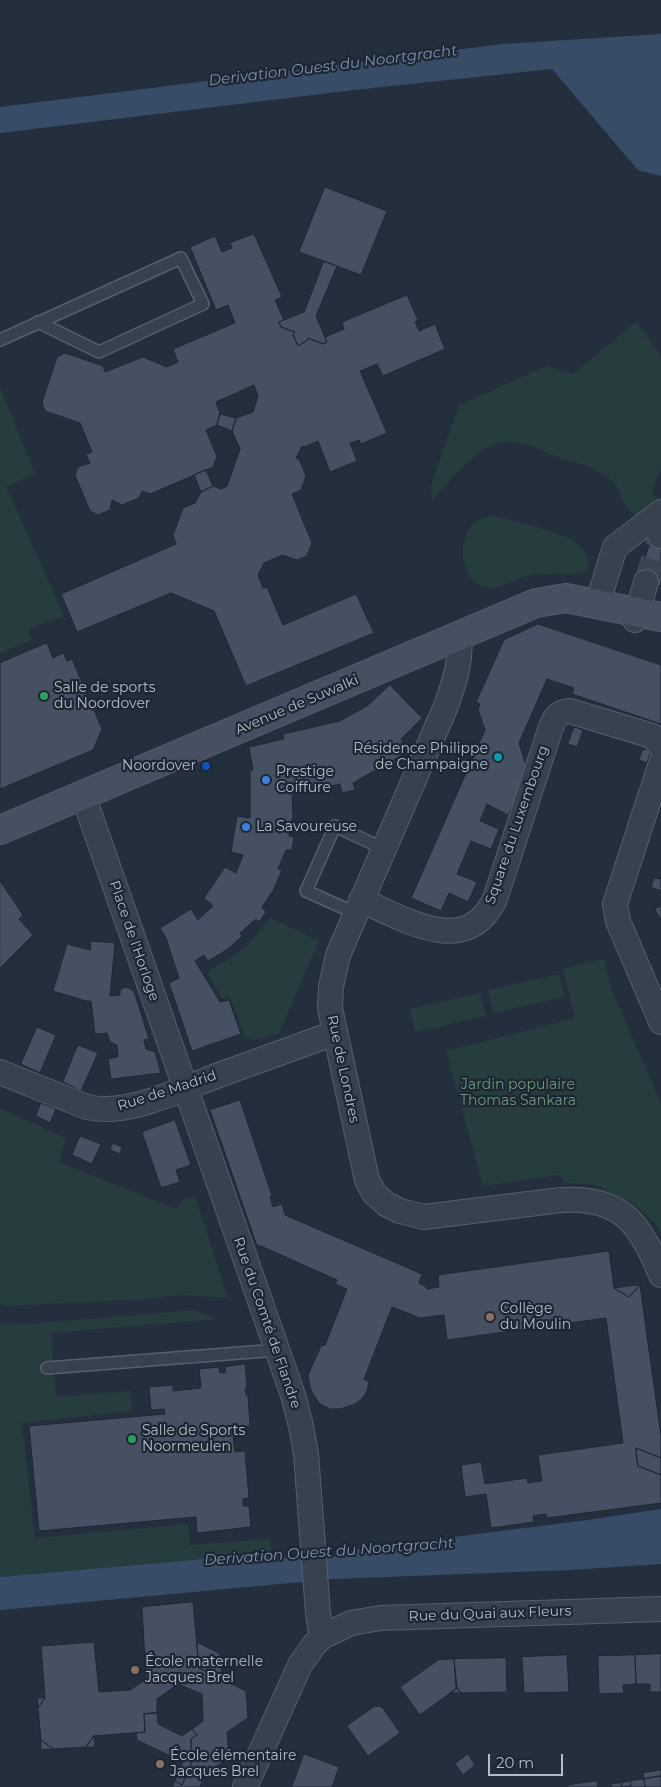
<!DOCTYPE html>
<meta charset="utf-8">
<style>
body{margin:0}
#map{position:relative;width:661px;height:1787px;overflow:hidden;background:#242f3e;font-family:Montserrat,sans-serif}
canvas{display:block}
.scale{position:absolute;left:488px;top:1754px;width:75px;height:22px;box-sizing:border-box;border:2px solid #b4bcc9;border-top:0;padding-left:6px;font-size:15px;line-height:18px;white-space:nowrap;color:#b4bcc9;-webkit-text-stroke:4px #1d2633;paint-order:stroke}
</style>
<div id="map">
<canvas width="661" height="1787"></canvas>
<div class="scale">20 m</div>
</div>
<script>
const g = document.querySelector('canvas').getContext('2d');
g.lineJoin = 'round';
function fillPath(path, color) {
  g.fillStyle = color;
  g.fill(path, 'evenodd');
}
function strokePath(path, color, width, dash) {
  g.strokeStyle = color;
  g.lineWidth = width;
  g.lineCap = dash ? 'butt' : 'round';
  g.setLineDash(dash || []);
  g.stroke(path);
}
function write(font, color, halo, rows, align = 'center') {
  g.font = font + ' Montserrat,sans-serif';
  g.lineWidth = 4.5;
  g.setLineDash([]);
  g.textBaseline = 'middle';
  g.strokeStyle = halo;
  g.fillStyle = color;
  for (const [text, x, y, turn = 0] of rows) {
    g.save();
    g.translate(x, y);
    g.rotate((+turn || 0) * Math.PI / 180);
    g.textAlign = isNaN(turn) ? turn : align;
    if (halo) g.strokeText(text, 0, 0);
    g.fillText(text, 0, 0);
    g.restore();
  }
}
fillPath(new Path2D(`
 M636,322L661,356V468L652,494L661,499V501L639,519C632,513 626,507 622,499C619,492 618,487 613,482C600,468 579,464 561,458C544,452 525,441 506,442C478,443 451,481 432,500L431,485L459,405L547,366L573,374Z
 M0,387L35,474L6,486L64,616L28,630L32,640L0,653Z
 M494,516C516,522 571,532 584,550C588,555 588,563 588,569C578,578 560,572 547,574C541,574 534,574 528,576C514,579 499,591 484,587C460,580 457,540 473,524C478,519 486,518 494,516Z
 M270,918L319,941L279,1033L255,1040L245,1037L229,996L222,998L207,972L231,958L250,943Z
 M604,959L611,988L661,1104V1233L656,1224L634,1204L596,1185L565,1183L559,1175L483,1186L446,1051L575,1018L563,969Z
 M559,974L564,997L493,1013L488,990Z
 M480,993L486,1016L415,1032L410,1009Z
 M0,1108L66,1138L59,1162L176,1209L183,1199L195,1196L228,1298L182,1295L132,1300L6,1306L0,1304Z
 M195,1310L217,1319L51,1333L56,1397L130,1391L132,1411L22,1423L35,1538L188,1524L190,1545L270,1539L272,1553L0,1577V1323L18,1325Z`), '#263c3f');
fillPath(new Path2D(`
 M661,34V176L638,170L552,69L354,90L0,133V107L503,44Z
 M661,1509V1564L569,1570L333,1579L0,1610V1577L272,1553L286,1558H330L352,1550L588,1520Z`), '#394c67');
const building = new Path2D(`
 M325,187L387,211L361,275L299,252Z
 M254,234L282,297L275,300L284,320L279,322L281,327L295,332L293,335L298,346L308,340V338L323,344L327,342L325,337L344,329L342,322L407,295L418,320L415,322L419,331L435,324L445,349L383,376L377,364L360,371L387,433L361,444L359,440L350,443L357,461L330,472L318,441L304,447L302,446L296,458L299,459L306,476L301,490L292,494L312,543L307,556L297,560L282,555L264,563L258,575L263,588L267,587L283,625L356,594L374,633L246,686L214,611L171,593L77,632L61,594L176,544L173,535L183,508L195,503L201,492L213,486L221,489L227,486L240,449L232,431L236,418L253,412L258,396L254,385L216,402L220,414L217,425L206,430L217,457L213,467L150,494L142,491L139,498L122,505L112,500L110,510L98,515L90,511L75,475L78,467L90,463L86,454L92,452L80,423L45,411L42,402L57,357L65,353L103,366L105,372L143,357L167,367L178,362L173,349L235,323L228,305L216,310L190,247L215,236L222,252L232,248L230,243Z
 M324,261L337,266L316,316L327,342L323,344L308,338V340L298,346L293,335L295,332L281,327L279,322L304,312Z
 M220,414L236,418L232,431L217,425Z
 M206,470L213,486L201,492L194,475Z
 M653,534L661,537V586L639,578Z
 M538,624L661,665V724L572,694L574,688L547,679L519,743L528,772L508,815L487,804L480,821L499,829L491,849L471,841L457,874L477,882L468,902L449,893L441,911L411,898L485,730L478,709L480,704L476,702L504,640Z
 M47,643L53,658L63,653L67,661L72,659L102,729L93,750L0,789V663Z
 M390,685L422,718L401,739L405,746L404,754L353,783L355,790L342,793L340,784L292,795L293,816L289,836L294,837L292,850H286L278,869L282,870L273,891L262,907L266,912L259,922L256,919L240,933L242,936L228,949L208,961L204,955L195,961L220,1002L229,1000L241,1034L192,1051L169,983L179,978L166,938L160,928L191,909L198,920L213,906L204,898L225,867L236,873L243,855L231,852L237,816L250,818V771L253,770L249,747L284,739L283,734L340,721L367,706Z
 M574,727L583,730L577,747L568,744Z
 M643,749L651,751L647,763L639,760Z
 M661,875V891L651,887L654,878L660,879Z
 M0,881L23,915L19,919L33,935L0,968Z
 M661,906V919L659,917L655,909Z
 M91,941L115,943L110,996L120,995V991L123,988L127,987L134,991L149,1039L144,1040L146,1049L155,1052L161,1073L111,1079L108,1059L118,1057L117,1045L110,1042L107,1033L95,1034L91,1001H86L53,991L67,944L90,950Z
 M37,1027L56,1035L40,1073L21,1064Z
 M78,1045L98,1053L81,1091L63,1082Z
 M240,1100L272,1196L270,1197L273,1207L282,1204L285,1215L422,1274L419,1283L426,1287L427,1289L439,1287L438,1275L609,1251L614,1288L629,1297L640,1285L661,1436V1458L636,1448L638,1466L661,1475V1503L547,1518L546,1514L533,1516L534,1522L491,1528L486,1494L465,1497L461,1465L481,1462L485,1484L527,1478L528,1483L542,1481L538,1455L623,1443L606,1318L447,1340L444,1315L420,1318L392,1307L364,1379L369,1382L367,1391L363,1398L355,1404L340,1409H330L320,1404L311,1391L308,1375L321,1346L325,1345L347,1289L335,1284L337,1280L261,1246H257L210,1110Z
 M41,1103L56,1109L50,1123L36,1116Z
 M175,1120L191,1165L176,1170L180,1182L161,1188L142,1132Z
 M80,1136L101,1144L92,1164L72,1155Z
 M113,1143L122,1147L120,1154L110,1150Z
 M640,1285L629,1297L614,1288Z
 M245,1364L247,1388L245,1389L246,1395H248L250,1426L232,1427L235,1452L245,1451L249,1498L243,1499V1506H249L251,1527L197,1533L196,1517L39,1531L29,1426L165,1414L164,1409L151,1410L149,1387L173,1385V1391L201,1388L199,1369L219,1367L220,1373L226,1372L225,1367Z
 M636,1448L661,1458V1475L638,1466Z
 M193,1602L199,1668L246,1691L248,1718L227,1732L229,1758L205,1774L200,1787H172L175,1781L182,1785L192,1762L191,1739L197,1735L192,1729L203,1721L202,1694L178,1684L157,1699V1713L144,1714L145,1732L94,1736L86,1747L53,1749L41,1740L38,1708L45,1698L41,1646L94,1642L99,1692L130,1690L146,1679L142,1607Z
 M197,1642L220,1654L222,1680L199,1668Z
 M661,1654V1692H650V1684H636L635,1655Z
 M567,1655L569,1692L524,1693L522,1657Z
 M635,1655L636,1684L623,1685L624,1693L599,1694L598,1656Z
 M506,1658L507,1692L461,1693L456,1687L454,1659Z
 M454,1659L457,1688L420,1715L400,1687L438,1660Z
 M457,1688L461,1693H450Z
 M38,1698H45L38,1708Z
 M375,1706L382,1707L400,1733L368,1756L347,1726Z
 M157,1713L158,1724L182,1736L192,1729L197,1735L191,1739L192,1762L182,1785L175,1781L183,1762L137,1740L136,1733L145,1732L144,1714Z
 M94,1736L95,1747H86Z
 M41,1740L53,1749L41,1750Z
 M304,1754L339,1767L332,1787H292Z
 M468,1754L475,1765L463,1775L455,1764Z
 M661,1770V1776L644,1779L643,1773Z
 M661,1776V1787H645L644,1779Z
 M644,1779L645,1787H626L631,1786L630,1781Z
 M597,1781L598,1787H569L568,1785Z
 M630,1781L631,1786L622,1787L621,1783Z
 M621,1783L622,1787H612L611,1784Z`);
fillPath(building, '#455162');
strokePath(building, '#1f2835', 1);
strokePath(new Path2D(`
 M646,582L660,536`), '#3a4453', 24, [24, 12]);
const lane = new Path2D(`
 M0,340L181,258L203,304L99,352L38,322
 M355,913L306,891L335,826L384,849
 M47,1368L278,1350`);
const street = new Path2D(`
 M660,536L661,535
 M597,605L615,547L661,512
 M635,620L646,582
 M459,636C462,661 454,683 446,706L338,955L331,987L330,1008L367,1180L374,1193L386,1204L400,1211L424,1217L561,1200C622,1196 640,1224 661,1275
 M661,763L615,904L618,921L661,1022
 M83,795L293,1395L301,1426L306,1454L318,1613L322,1637L314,1645L300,1665L245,1787
 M361,900C405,919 466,959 495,899L551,727C555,717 558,712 570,711L652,736L661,746
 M0,1072L87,1107C127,1117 181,1089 219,1075C258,1061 296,1047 335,1033
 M322,1637L351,1623L380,1618L661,1609`);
const secondary = new Path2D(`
 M0,830L536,603L566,598L661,617`);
strokePath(lane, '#565f6c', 14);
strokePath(street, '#565f6c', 26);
strokePath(secondary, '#565f6c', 30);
strokePath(lane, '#38414e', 11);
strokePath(street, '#38414e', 24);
strokePath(secondary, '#465061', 28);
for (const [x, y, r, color] of [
 [44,696,5,"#2e9e5b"],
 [498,757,5,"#0f9aa8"],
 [206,766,5,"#1a4fb4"],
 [266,780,5,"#3f7fe0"],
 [246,827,5,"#3f7fe0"],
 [490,1317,5,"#8d6e63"],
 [132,1439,5,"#2e9e5b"],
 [135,1670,5,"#8d6e63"],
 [160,1764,5,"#8d6e63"]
]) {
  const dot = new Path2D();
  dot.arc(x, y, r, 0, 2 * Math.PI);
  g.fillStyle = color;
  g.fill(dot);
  strokePath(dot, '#1d2633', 2);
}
write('14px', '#b4bcc9', '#1d2633', [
 ["Salle de sports",54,688],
 ["du Noordover",54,704],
 ["Résidence Philippe",488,749,"right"],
 ["de Champaigne",488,765,"right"],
 ["Noordover",196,766,"right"],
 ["Prestige",276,772],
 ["Coiffure",276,788],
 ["La Savoureuse",256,827],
 ["Collège",500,1309],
 ["du Moulin",500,1325],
 ["Salle de Sports",142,1431],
 ["Noormeulen",142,1447],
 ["École maternelle",145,1662],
 ["Jacques Brel",145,1678],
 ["École élémentaire",170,1756],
 ["Jacques Brel",170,1772]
], 'left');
write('14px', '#b4bcc9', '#1d2633', [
 ["Avenue de Suwalki",297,705,-23],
 ["Square du Luxembourg",517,825,-71],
 ["Place de l'Horloge",134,941,71],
 ["Rue de Londres",343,1069,78],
 ["Rue de Madrid",167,1091,-18],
 ["Rue du Comté de Flandre",267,1323,71],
 ["Rue du Quai aux Fleurs",490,1614,-2]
]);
write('14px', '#6b9a76', '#1d2633', [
 ["Jardin populaire",518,1085],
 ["Thomas Sankara",518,1101]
]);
write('italic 15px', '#7c92b1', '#1d2633', [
 ["Derivation Ouest du Noortgracht",333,66,-7],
 ["Derivation Ouest du Noortgracht",329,1552,-4]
]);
</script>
